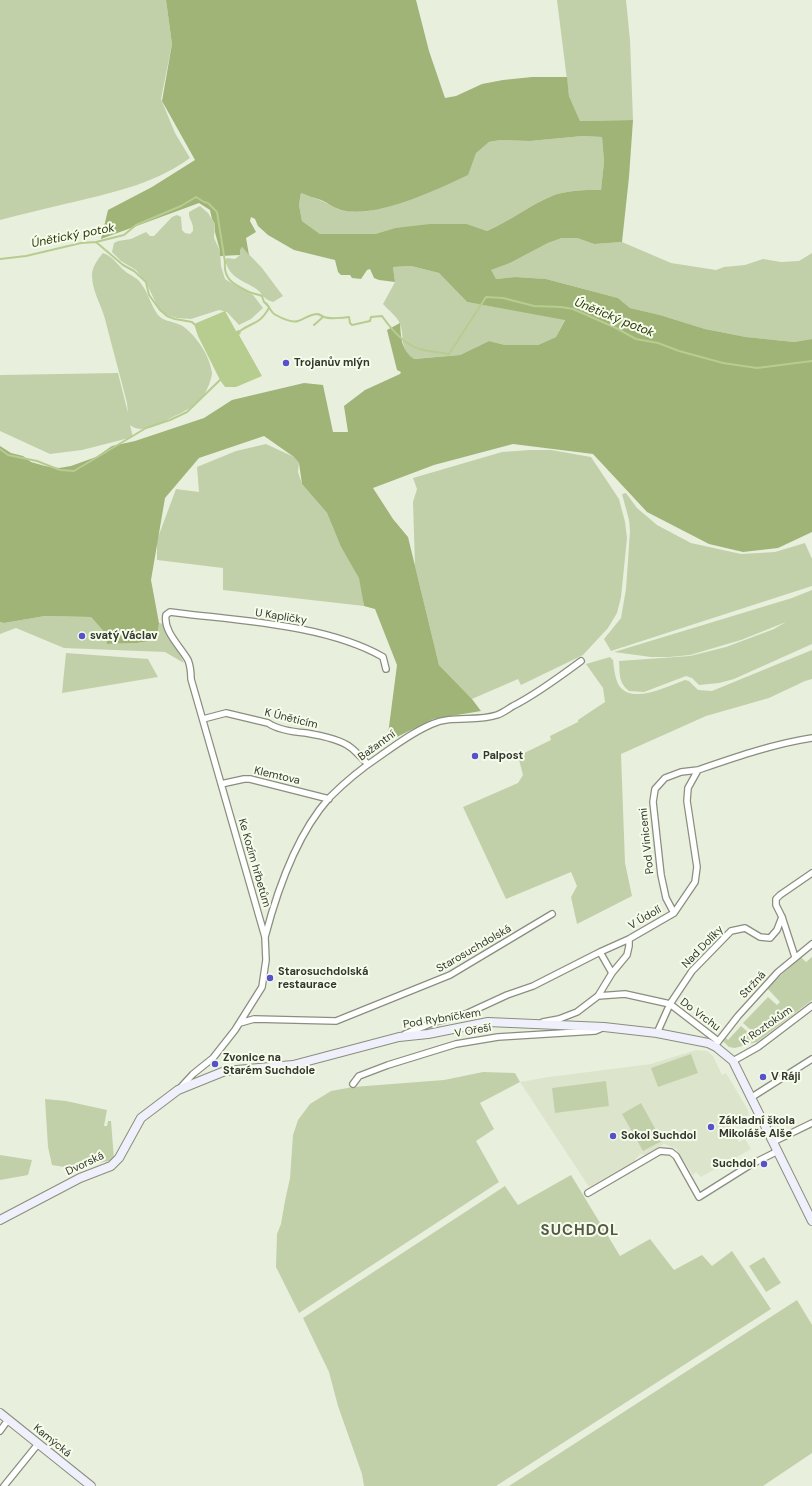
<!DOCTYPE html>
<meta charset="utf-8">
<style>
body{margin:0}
canvas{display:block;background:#e8efdd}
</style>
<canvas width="812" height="1486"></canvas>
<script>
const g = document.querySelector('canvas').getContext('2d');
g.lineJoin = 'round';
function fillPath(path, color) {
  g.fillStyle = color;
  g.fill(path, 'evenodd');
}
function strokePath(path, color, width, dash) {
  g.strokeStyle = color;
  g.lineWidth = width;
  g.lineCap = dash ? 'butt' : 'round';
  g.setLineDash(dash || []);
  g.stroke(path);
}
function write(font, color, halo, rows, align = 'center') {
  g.font = font + ' "DM Sans",sans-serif';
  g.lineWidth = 4;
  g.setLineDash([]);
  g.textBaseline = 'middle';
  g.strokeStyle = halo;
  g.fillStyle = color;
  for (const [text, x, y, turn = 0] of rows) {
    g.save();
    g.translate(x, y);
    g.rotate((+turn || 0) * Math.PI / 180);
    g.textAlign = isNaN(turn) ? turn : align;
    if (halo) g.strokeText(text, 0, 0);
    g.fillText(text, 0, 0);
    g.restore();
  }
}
fillPath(new Path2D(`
 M696,1050L707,1051L713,1056L722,1075L726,1073L748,1110L749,1115L742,1118L729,1117L725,1119L739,1142L745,1139L751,1149L701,1177L696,1172L693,1175L677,1151V1149L664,1144L645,1155L641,1154L636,1158L635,1161L589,1187L520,1082L549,1077L651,1064Z`), '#dce5cc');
fillPath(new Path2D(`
 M0,0H166L172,44L161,99L175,133L190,158C158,182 116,192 78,201C52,207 26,213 0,220Z
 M557,0H626L630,40L633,120L580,121L569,96Z
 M583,136L602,137L604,162L601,190C590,189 563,191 552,196C530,205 510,221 487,231L467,224L395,228L375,234H320L302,221L299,205L301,193L322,201L340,210L357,212L369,211L396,204L421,195L489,142L500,140L530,141Z
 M200,206L208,213L215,224L214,238L220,251L221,266L225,279L236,286L253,295L263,308L251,319L239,325L227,312L219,310L191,319L177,318L167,315L159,310L147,284L136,270L121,261L112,252L114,243L118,241L131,239L146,232L150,236H154L172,217L177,215L181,217L182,230L185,233L190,234L193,231C194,222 188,219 189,212Z
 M562,238H577L594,244L622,242L671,263L716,270L724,267L745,265L763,259L781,262L799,261L812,253V339L794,342L746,337L705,329L660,315L630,308L618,298L546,279L515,277L496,279L490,270L510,263L548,243Z
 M242,247L262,268L283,296L273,302C270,301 267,300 265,298C262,296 261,293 259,291C245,280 230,280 225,260L227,258L235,259L240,255L239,250Z
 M103,253C113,256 118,266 126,272C132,276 138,278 142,285C148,293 150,303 156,312C162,323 174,320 184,327C197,337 210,356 212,373C212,379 205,396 200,400C191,409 178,414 167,420C156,426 140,434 130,425L133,437L82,450L50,454L0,431V375L118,373L128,413L127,403C120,375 112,347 105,319C101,304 92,291 92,275C92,267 98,259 103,253Z
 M411,266L439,273L467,302L565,319L556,337L538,345H505L489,341L460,355L413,359C399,348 405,338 400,324C398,317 388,310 383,304L395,282L393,267Z
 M266,444L294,457L299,463L298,472L302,484L327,513L341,547L360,578L364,606L223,590V568L157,560V540L176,489L199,492L197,467L236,451Z
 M530,450H551L591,457L619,499L625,522L627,538L625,558L621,597L617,613L608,628L583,655L521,685L518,679L472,699L439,665L415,566L413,502L417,489L413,478L502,452Z
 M626,493L637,508L657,525L691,543L741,554L775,552L805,543L812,559V586L611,651L604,639L621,618L626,589L630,531L629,520L622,494Z
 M812,590V644L734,679L719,683L699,685L692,678L686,676L644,692L629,691C618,682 620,674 619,661L690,656L726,647L774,629L786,622L741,640L690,655L669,657H651L614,652L792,598Z
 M45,616L91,617L105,633L107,644L137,643L157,640L159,623L164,624L184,663L165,652L64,648L16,628L0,634V622L4,623Z
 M812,650V679L805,681L769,698L706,716L621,754L625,863L632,896L577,924L571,897L577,886L571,872L506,899L463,807L518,783L523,775L518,756L551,740L550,736L578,722V720L605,702L603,688L586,664L610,657L613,660C614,668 615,680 620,687C634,704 668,686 685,680L689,681L698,690L712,691Z
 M66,653L148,659L158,677L62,693Z
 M801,957L806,962L812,957V1000L757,1042L735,1048L729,1047L723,1041L722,1038L724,1036L728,1040L741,1026L749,1033L750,1032L752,1034L753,1032L743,1023L768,997L777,1005L780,1002L767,988Z
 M691,1054L698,1073L658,1087L651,1068Z
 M483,1072L515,1073L520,1082L480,1103L494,1129L476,1141L499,1182L299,1313L276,1267L277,1234L281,1224L285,1201L290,1178L293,1135L298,1120L310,1104L331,1091L353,1087L444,1080Z
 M606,1081L609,1106L555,1113L552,1088Z
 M45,1099L66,1101L107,1110L104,1126H107L108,1121H111L114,1159L111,1161L64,1167L52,1165L48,1147Z
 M641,1103L662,1141L643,1151L622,1114Z
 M0,1155L32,1160L28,1175L0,1180Z
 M571,1175L620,1256L650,1239L674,1270L702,1255L712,1266L732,1251L771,1309L496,1486H364L362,1474L338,1406L329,1372L303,1318L505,1186L518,1205Z
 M764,1257L781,1283L766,1292L749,1266Z
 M797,1300L812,1325V1453L763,1486H509Z`), '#c2d0a9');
fillPath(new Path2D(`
 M166,0H416L429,51L445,98L456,96L482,84L503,80L532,77H567L569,96L580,121L633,120L629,177L622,242L594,244L577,238H562L548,243L510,263L491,270L496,279L515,277L546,279L618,298L630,308L660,315L705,329L746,337L794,342L812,339V532L778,548L743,552L709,544L647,512L593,454L513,444L434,465L373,488L393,519L408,537L439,665L472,699L481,711L433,719L387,742L397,665L375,609L364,606L359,578L341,547L327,513L302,484L299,463L294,457L264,436L199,458L165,498L151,580L159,623L157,640L137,643L107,644L105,633L91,617L45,616L4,623L0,622V446L11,453L23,456L31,462L45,466L59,468L71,466L96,457L112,446L135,441L204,418L232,400L304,383L323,385L333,432H348L344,406L365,390L400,374L401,372L397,370L387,330L400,323C401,337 401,350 414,359L460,355L489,341L505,345H538L556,337L565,320L467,302L439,273L411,266L393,267L395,282L379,280L374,278L370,269L367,270L361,279L352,278L350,275H341L338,272L335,260L294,250L268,235L258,226L255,219L251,217L250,221L256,232L246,238L249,255L242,247L240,250V255L220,256V251L215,232V224L212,219L210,210L199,203L101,239L108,210L152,187L195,160L162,101L172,44ZM583,136L602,137L604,162L601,190C589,189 563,191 552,196C530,205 510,221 487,231L467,224H430L395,228L375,234H320L302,221L299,205L301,193C308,196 315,198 321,200C328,203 334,208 341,210C376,219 436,190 468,175L476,153L489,142L500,140L530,141Z`), '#a0b478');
fillPath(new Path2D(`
 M225,311L236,331L239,330L241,333L239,335L262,376L236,387H225L220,380L198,336L194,324Z`), '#b7cc8f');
strokePath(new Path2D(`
 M96,242L123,265L134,271L146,282L149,295L160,310L167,316L175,319L192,322L194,324
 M0,259L26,256L81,243L96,242L124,235L136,225L181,206L196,197L204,202L208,203L217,212L225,262C223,280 235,285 249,292C254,294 258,294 262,296L264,302C270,305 270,313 276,315C281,318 292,323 298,321C305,319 309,314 318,314C320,315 322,316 324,317C329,319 343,318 349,317L350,323L352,325L370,321L371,317L382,316C391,329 405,345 420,349C429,352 440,352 449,354L486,297L503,298L534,306L561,307L573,309L616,328L636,339L658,343L679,351L723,363L757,368L812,361
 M314,325L323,317
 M240,331C254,321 259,325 269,308
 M0,449L8,455L37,461L60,470L74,471L146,428L170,420L187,412L220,380`), '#b7cc8f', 2);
const street = new Path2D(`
 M203,719L226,713L268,723C278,730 294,732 306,733C318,735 341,740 350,747C357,752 362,759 368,764
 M221,784L244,779H250L329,799
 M674,913L666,898L661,875L653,802L655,789L665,778L681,772L698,770
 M265,937C277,891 297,834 329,798C345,782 362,768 380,756C397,744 413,732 432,724C452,715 476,722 497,715C503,713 508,709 513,706C537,694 559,677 581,661
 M600,952L612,973
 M795,957L782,917L776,905V899L780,895L812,873
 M598,996L612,973L627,955L629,946V939
 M543,1022L559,1019L577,1012L598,996L625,994L670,1004L718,1041
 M240,1023L254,1019L336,1021L450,975L552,914
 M657,1033L670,1004L692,971L731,931L745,928L760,937L770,938L777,930L782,917
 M405,1034L432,1023L468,1013L507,995L533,986L600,952L629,939L674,913L695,882L697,867L687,801L688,788L698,770C736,757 773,744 812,738
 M717,1043L738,1016L778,972L812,944
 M733,1061L758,1047L812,1006
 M353,1084L359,1076L388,1065L456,1044L498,1037L595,1031L600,1029
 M181,1087L193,1074L213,1058L235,1030L262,987L266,960L265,937L191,679C191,672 190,665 188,660C180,646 163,631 166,615L170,612L178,613C242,621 327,625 383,657L386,669
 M752,1097L812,1059
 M773,1142L812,1123
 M588,1193L660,1151L671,1152L676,1156L699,1197L750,1165L778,1151
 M0,1431L8,1420
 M4,1486L38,1444`);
const secondary = new Path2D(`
 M0,1220L80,1178L111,1166L119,1158L141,1118L178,1090L225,1071L293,1065L399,1037L428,1034L488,1022L604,1027L657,1033L708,1043L716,1047L733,1061L812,1221
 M0,1413L91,1486`);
strokePath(street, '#898f7e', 8);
strokePath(secondary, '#898f7e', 10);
strokePath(street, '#fff', 5.5);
strokePath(secondary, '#eff0fb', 8);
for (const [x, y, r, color] of [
 [286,363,4,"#5752ca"],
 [82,636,4,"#5752ca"],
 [475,756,4,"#5752ca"],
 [270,978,4,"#5752ca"],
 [215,1064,4,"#5752ca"],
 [763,1077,4,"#5752ca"],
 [711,1127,4,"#5752ca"],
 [613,1136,4,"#5752ca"],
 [764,1164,4,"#5752ca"]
]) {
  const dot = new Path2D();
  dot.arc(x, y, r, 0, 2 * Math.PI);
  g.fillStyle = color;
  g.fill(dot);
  strokePath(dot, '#f6fcea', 1.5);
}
write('bold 11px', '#343730', '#f6fcea', [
 ["Trojanův mlýn",294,363],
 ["svatý Václav",90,636],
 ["Palpost",483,756],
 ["Starosuchdolská",278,972],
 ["restaurace",278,985],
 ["Zvonice na",223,1058],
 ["Starém Suchdole",223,1071],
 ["V Ráji",771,1077],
 ["Základní škola",719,1121],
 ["Mikoláše Alše",719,1134],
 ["Sokol Suchdol",621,1136],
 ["Suchdol",756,1164,"right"]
], 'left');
write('11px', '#343730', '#f6fcea', [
 ["U Kapličky",281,617,9],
 ["K Úněticím",291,719,14],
 ["Bažantní",377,746,-36],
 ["Klemtova",277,776,13],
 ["Pod Vinicemi",647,841,-96],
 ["Ke Kozím hřbetům",254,863,74],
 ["V Údolí",645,918,-30],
 ["Nad Dolíky",703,947,-46],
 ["Starosuchdolská",474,949,-30],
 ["Stržná",753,985,-47],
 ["Do Vrchu",700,1015,37],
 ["Pod Rybníčkem",442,1019,-9],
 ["K Roztokům",767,1026,-35],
 ["V Ořeší",473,1031,-10],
 ["Dvorská",85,1164,-25],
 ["Kamýcká",52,1441,39]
]);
write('italic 12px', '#2b370a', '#f6fcea', [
 ["Únětický potok",73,236,-11],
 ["Únětický potok",614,318,22]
]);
g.letterSpacing = '1px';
write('bold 15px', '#54594a', '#f6fcea', [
 ["SUCHDOL",580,1231]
]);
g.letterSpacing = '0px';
</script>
